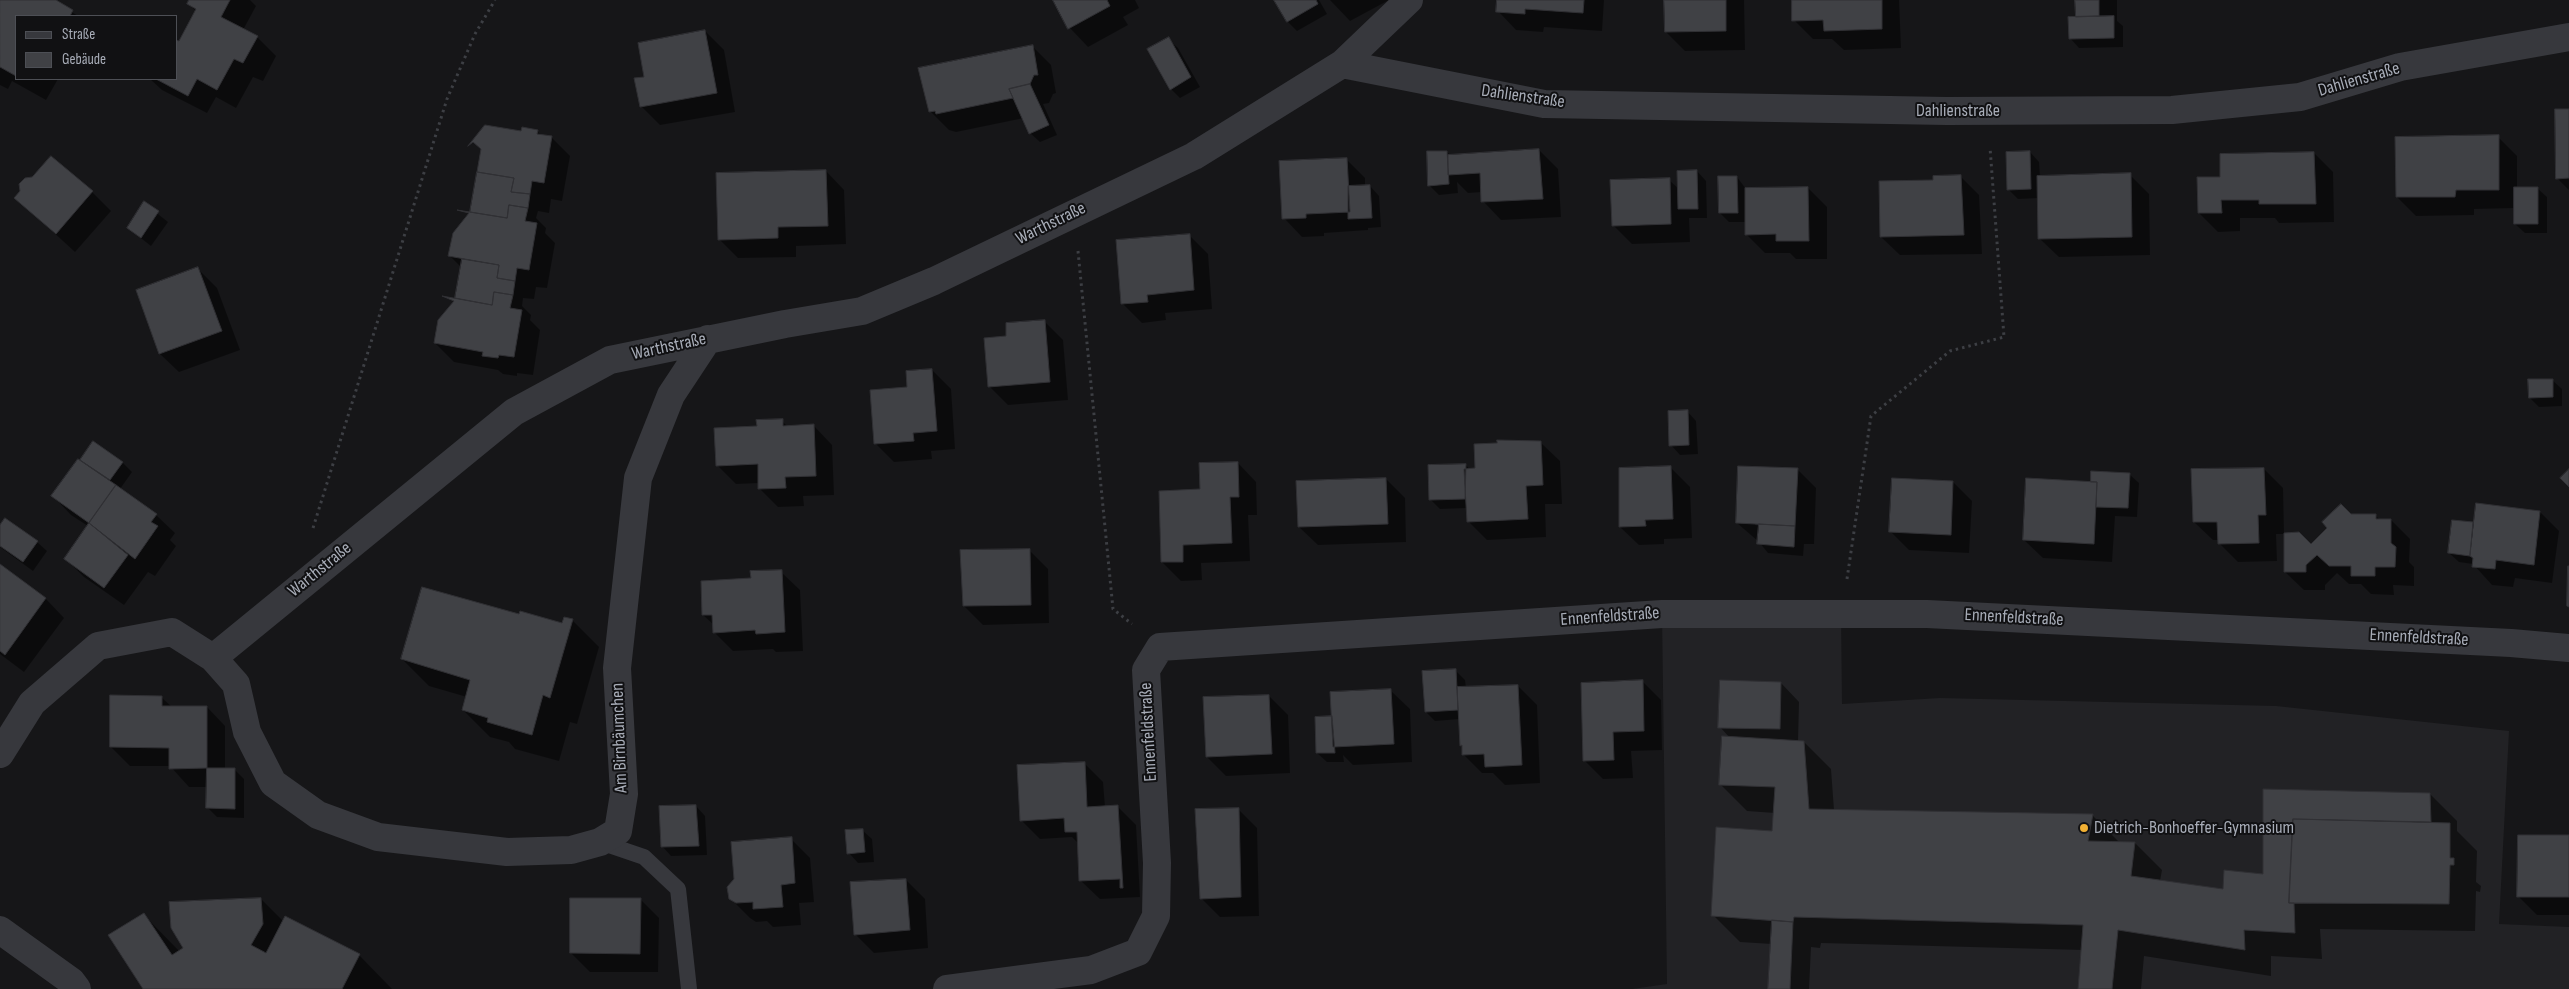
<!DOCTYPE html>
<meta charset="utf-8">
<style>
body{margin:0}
#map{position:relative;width:2569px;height:989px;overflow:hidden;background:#161618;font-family:"Sofia Sans Condensed",sans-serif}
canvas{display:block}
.legend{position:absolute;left:15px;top:15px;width:162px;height:65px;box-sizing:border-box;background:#111113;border:1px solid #4d4f55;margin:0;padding:6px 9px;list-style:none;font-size:15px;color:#a8adb8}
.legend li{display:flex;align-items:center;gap:10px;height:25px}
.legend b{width:25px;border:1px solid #4d4f55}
</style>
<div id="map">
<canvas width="2569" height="989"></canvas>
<ul class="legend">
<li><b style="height:6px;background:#37383d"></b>Straße</li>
<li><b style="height:14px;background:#404145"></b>Gebäude</li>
</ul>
</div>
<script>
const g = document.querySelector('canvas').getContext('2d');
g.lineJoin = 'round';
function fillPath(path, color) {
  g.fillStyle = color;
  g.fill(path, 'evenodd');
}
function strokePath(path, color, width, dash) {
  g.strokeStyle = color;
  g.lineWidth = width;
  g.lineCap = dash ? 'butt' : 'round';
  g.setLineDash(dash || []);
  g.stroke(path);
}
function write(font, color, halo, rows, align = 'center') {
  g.font = font + ' "Sofia Sans Condensed",sans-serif';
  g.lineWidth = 4;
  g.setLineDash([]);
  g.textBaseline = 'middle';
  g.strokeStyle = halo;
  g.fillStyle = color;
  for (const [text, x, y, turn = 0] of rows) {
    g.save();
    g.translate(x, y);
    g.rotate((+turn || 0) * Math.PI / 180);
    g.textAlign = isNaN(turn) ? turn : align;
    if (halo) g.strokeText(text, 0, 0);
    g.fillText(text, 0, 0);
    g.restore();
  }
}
fillPath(new Path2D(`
 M1841,612L1842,704L1940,698L2276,706L2509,731L2499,924L2569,927V989H1632L1667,984L1662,614Z`), '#222225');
fillPath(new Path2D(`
 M0,0H53L78,16H16V79H58L46,100L12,81L8,89L0,85Z
 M190,0H250L256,6L243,30L257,37L276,56L263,81L253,77L236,108L216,97L207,113L162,90L150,79H176L180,43L196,11L189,4Z
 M1054,0H1135L1139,8L1123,17L1128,25L1088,47L1070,28Z
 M1276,0H1319L1327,14L1297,31L1288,22Z
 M1330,0H1389L1350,21Z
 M1498,0H1604L1602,31L1544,27L1543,32L1516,30L1498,11Z
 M1666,0H1744L1745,50L1685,51L1666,32Z
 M1793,0H1899L1901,48L1844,50L1832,39H1813L1794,20Z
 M2076,0H2117V21L2123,26V47L2079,48L2070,38L2077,18Z
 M705,31L724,50L735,112L660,125L641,106L646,78Z
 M1168,39L1178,48L1200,87L1180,98L1171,89Z
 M1032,46L1051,65L1056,93L1053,94L1049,103L1043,104L1057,135L1040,142L1030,133L1024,118L956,132L949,130L930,111Z
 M2569,111V190L2557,178Z
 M537,131L542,136L551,137L570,156L562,201L551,199L549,213L538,211L536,218L546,228L545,233L555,243L547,288L536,287L534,299L523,298L522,306L531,315L530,320L540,330L533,375L517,373V376L503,374L498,370L454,362L435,343L456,300L462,268L450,256L471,213L478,172L522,132Z
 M2498,137L2517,156V188H2537L2547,197V233H2525L2515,224V208L2474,209V215L2416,216L2397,197Z
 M1539,150L1558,169L1561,217L1501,220L1483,201L1482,192L1468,193L1457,182L1458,193L1439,195L1429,185L1447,152L1451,156Z
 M2030,152L2039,162L2040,177L2130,175L2149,194L2150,255L2059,257L2040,239L2039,198L2018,199L2008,189Z
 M2314,153L2333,172L2334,222L2279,223L2275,218H2240V231L2218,232L2199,213L2221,178Z
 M1346,159L1365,178V186H1370L1379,196L1381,227L1368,228V230L1324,233V236L1302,237L1284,218Z
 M826,171L844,190L846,244L796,246V257L738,258L719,239Z
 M1697,171L1706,181L1707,218H1689L1690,242L1632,244L1613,225L1669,180L1679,189Z
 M1737,177L1746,189L1808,188L1827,207V259H1796L1790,253H1765L1746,234V222H1729L1720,213Z
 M1961,177L1979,195L1982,254L1900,255L1881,237L1934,182Z
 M33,178L92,192L111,211L75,252L16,198Z
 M144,203L168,222L151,246L128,228Z
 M1189,235L1208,254L1212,309L1165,313L1166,320L1142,323L1123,304Z
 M198,269L217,288L240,350L179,372L160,354L137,291Z
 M1044,321L1063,340L1068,400L1008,405L989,386L1008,337Z
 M932,370L951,389L955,449L931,451L932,459L894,462L875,443L909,388Z
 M2552,380L2562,389V406L2539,407L2530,398Z
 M1687,411L1696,421L1698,454L1680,455L1671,445Z
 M782,421L788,427L814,426L832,445L834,495L803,496L804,506L778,507L760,489L759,483L736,484L717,465L758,428Z
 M94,443L123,463L132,472L120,489L156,515L175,533L170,540L176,546L155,576L148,572L124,605L84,577L65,558L88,526L71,515L53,496L86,464L82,460Z
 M1541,443L1560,461L1562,504H1545L1546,537L1487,540L1468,521L1467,508L1440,509L1431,500L1466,465L1470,470H1477Z
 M1238,463L1256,482L1257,515H1248L1250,561L1201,563L1202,580L1181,581L1162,562L1201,490Z
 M1671,468L1690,487L1692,538L1664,539V544L1639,545L1620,527Z
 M1797,469L1816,488L1814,544H1804L1803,556L1768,553L1759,542L1737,523ZM1755,523H1760V526L1755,525Z
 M2264,469L2283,488L2284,534H2276L2277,561L2238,562L2219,543V540H2213L2194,522Z
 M2129,474L2139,483L2137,517L2115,516L2112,562L2043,558L2024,540L2092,481Z
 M1386,479L1405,498L1406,542L1318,545L1299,527Z
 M1953,482L1972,501L1969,553L1909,550L1890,531Z
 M2540,512L2559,531L2552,583L2515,578L2513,587L2492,585L2473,564L2459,562L2449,553L2473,524L2474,525Z
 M2351,515H2375L2380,520H2391L2410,539L2409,562L2414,567V586L2393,585L2394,595L2371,594L2361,584H2349L2337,573L2325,585V590H2304L2285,572L2311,546Z
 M0,528L37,542L47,551L33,571L0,547Z
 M1029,550L1048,569L1049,623L983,625L964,606Z
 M0,566L46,599L64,618L24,672L0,654Z
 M781,572L800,590L803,651L776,652L773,649L733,651L714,632V625L703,615L752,580Z
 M520,616L563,625L572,620L599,647L577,724L570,722L559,761L515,749L509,742L490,737L463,710L467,697L429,686L402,659Z
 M1456,671L1465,680L1466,688L1518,686L1537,705L1540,783L1505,785L1493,773H1482L1464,755L1460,719L1435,721L1426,712Z
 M1642,681L1661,700L1662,750L1631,751L1633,778L1603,779L1585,761Z
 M1781,683L1799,702L1798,742H1804L1831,769L1834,810L2092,815L2120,843H2135L2162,870L2160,881L2225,891L2264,875V790L2430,794L2457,821V831L2477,851L2476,882L2481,886L2480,892L2476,891L2475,931L2320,929L2322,959L2271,956V976L2144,956L2141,989H2079L2083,950L1821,943L1820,948L1811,947L1809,989H1769L1772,944L1740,942L1713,915L1774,832L1775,813L1747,811L1720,784L1730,738L1720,727ZM1734,916L1773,919V921L1734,918Z
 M1391,691L1410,709L1412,762L1353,765L1343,755L1344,762H1327L1317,753L1333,718Z
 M1269,696L1288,715L1290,773L1226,776L1207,757Z
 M161,697L172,707H207L225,726V769H234L244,779V818L217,817L208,808V787H189L170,766H130L111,747Z
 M1084,763L1103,782L1105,807L1117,806L1136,825L1140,897L1100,899L1081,881L1079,844L1072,837L1040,839L1021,820Z
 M696,806L705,816L707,855L671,856L662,846Z
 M1238,809L1257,828L1259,916L1220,917L1201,898Z
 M862,830L872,839L874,862L858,863L849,853Z
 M2569,837V915H2537L2518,896Z
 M791,839L810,858L814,902L799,903L801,925L773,927L767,921L756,922L750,918L731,899Z
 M906,880L925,899L928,948L874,953L855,934Z
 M261,899L284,922L359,955L392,989H144V915L180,952Z
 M640,899L659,918L658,972H590L571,953Z`), '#0007');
const building = new Path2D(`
 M0,0H56L73,10L70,16H16V76L0,67Z
 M189,0H230L221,17L258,36L243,63L234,59L217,90L197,79L188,96L156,79H176V40L179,41L196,9L187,4Z
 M1053,0H1107L1110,6L1068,29Z
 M1274,0H1316L1318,4L1287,22Z
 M1497,0H1584L1583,13L1525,9V14L1496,12Z
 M1664,0H1726V31L1665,32Z
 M1792,0H1882V29L1824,31L1823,20L1792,21Z
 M2075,0H2099V16L2076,17Z
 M2114,16V38L2069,39L2068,17Z
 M705,30L717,93L640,107L634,78L644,77L638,43Z
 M1169,37L1191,77L1170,90L1147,49Z
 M1033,45L1038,75H1034L1030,84L1009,89L1013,98L936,114L935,111L929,112L918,68Z
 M1030,84L1049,125L1029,134L1009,89Z
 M2555,109H2569V178L2556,179Z
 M485,125L521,131L522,127L538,130L537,134L552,136L544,183L532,181L530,194L511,192L514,178L477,172L481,149L473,142L468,146Z
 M2499,135V190H2456L2455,197H2396L2395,137Z
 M1539,149L1543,199L1481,202L1480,173L1448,175V155Z
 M1427,151H1447L1449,184L1428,186Z
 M2030,151L2031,189L2007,190L2006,152Z
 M2314,152L2316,204H2259V200H2221L2222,213H2198L2197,177H2220V154Z
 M51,156L93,191L56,234L14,198L20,191L19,184L25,178L32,177Z
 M1347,158L1350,212L1306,214V218L1282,219L1279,161Z
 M826,170L828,226L778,227V238L718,240L716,173Z
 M1697,170L1698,209H1678L1677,171Z
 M477,172L514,178L511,192L530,194L528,208L509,205L507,218L470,212Z
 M2131,173L2132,237L2038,239L2037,176Z
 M1961,175L1964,235L1880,237L1879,181L1933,180V176Z
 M1718,176H1737L1738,213H1719Z
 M1670,178L1671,224L1612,226L1610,180Z
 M1370,185L1372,218L1348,219V186Z
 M1808,187L1809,241H1776V234L1745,235V188Z
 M2514,187H2538V224H2514Z
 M144,201L159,211L141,238L127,228Z
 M509,205L528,208L525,221L537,223L529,270L517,268L515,281L497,278L499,265L448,256L453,233L469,213L457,210L507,218Z
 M1190,234L1194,290L1147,295L1148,302L1121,304L1116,240Z
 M462,259L499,265L497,278L515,281L513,295L494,292L492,305L455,298Z
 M198,267L222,331L159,354L136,290Z
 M494,292L513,295L510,308L522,310L514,357L499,355L498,358L482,356L483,352L434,343L438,320L454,301L442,296L492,305Z
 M1045,320L1050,382L988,387L984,338L1006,336V323Z
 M932,369L937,431L913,433L914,441L874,444L870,390L907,387L906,371Z
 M2528,379H2553V397L2529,398Z
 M1688,410L1689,445L1669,446L1668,411Z
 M783,419V426L814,424L816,476L785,477L786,488L758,489V464L716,466L714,428L757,426L756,420Z
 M1497,440L1541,441L1543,485L1526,486L1528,519L1467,522L1464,469L1475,468L1474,444L1497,443Z
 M93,441L123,462L110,480L80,460Z
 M78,459L116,485L89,523L51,496Z
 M1238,462L1239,497H1230L1232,543L1183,545V562H1161L1159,491L1200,489L1199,463Z
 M1466,464L1465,499L1429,500L1428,465Z
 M1671,466L1673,519L1645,520L1646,526L1619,527V468Z
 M1738,466L1798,468L1795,526L1736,523Z
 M2264,468L2266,515H2258L2259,543L2218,544L2217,522H2193L2191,469Z
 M2569,469V487L2560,478Z
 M2091,471L2130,473L2128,508L2096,507L2097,482H2091Z
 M1386,478L1388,524L1298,527L1296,481Z
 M1892,478L1953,481L1951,535L1889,532Z
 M2026,478L2097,482L2094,544L2023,540Z
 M116,485L157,514L151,522L158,526L135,559L89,523Z
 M2476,503L2540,511L2534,565L2496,560L2495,569L2472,567L2473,558L2470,556Z
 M2341,504L2351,514H2376V519H2391V543L2396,547L2395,567H2375V576H2351V566H2329L2317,555L2306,565V572H2284V533L2299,532L2311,544L2327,528L2322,522Z
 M5,518L38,541L23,562L0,546V525Z
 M2452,520L2473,522L2470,556L2448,553Z
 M89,523L128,555L104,588L64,559Z
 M1759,524L1795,526L1794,547L1757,544Z
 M1030,549L1031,605L963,606L960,550Z
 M0,564L46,598L5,655L0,651Z
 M2568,566H2569V607L2567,606Z
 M782,570L785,632L756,634L755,630L713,633L712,615H702L701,581L751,578L750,571Z
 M422,587L519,614L520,611L562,623L564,617L573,619L550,698L543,695L532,735L487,722L488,718L462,710L470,680L401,659Z
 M1456,669L1458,710L1425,712L1422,671Z
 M1643,680L1644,731L1613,732L1614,760L1583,761L1581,683Z
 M1720,680L1781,682L1780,729L1718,728Z
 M1518,685L1522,765L1485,767L1484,754L1462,755V745L1460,746L1457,687Z
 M1391,689L1394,744L1333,747L1330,692Z
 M110,695L162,696V706H207V768L169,769V748L110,747Z
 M1269,695L1272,754L1206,757L1203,697Z
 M1332,716L1335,753H1316L1315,717Z
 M1722,736L1804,741L1809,809L2093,814L2088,841L2135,842L2131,876L2223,889L2224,870L2263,874V789L2430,793L2431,822L2293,819L2289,903H2294L2295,933L2244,930L2245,950L2118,930L2112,989H2078L2083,925L1794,917L1793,922L1711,916L1716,827L1772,831L1775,787L1719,785Z
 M1085,762L1087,807L1118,805L1123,888H1120V879L1079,881L1077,832H1065L1064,818L1020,821L1017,765Z
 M207,768H235V809L206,808Z
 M696,805L699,846L661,847L659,806Z
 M1239,808L1241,897L1200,899L1195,809Z
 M2293,819L2450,823V858H2454V865H2450L2449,904L2289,903Z
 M863,829L865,852L847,854L845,830Z
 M2518,835H2569V897H2517Z
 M792,837L795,883L781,885L783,907L753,909V902L736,903L729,899L727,887L734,879L731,842Z
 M906,879L910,930L854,935L850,882Z
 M261,898L263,924L251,945L266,953L285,916L360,954L342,989H143L108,935L144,913L172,955L183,948L171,928L169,902Z
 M570,898H641L640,954L570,953Z
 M1772,920L1793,922L1790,989H1768Z`);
fillPath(building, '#404145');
strokePath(building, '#303034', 1);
strokePath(new Path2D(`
 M1078,251L1113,609L1132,624
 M313,528L447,99L475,34L495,0
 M1847,579L1871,416L1950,351L2004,337L1990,147`), '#3d3f44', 3, [2.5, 4]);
strokePath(new Path2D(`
 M600,842L644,857L678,889L689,989`), '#37383d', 16);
strokePath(new Path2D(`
 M1342,64L1544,104L1947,111L2172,110L2300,97L2400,67L2569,37
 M213,658L236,684L247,732L273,783L318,815L378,837L507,852L571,850L600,842L618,831L624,794L617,668L638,478L671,395L708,339
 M0,754L32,703L98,646L172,632L213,658L514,412L610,360L785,324L862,311L934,281L1194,156L1342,64L1409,0
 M0,930L71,981L77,989
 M947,989L1091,970L1138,952L1156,916L1157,863L1146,670L1160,647L1662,614H1927L2511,643L2569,648`), '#37383d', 28);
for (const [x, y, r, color] of [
 [2084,828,5,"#f2b134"]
]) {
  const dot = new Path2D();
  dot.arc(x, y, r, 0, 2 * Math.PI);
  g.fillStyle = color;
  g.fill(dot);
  strokePath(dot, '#111113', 2);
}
write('18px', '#a8adb8', '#111113', [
 ["Dahlienstraße",2359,80,-16],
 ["Dahlienstraße",1523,97,8],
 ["Dahlienstraße",1958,111],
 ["Warthstraße",1051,224,-26],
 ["Warthstraße",669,347,-12],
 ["Warthstraße",320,570,-39],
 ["Ennenfeldstraße",1610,617,-4],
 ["Ennenfeldstraße",2014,618,3],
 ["Ennenfeldstraße",2419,638,3],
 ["Ennenfeldstraße",1149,732,-93],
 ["Am Birnbäumchen",620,738,-92]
]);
write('18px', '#a8adb8', '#111113', [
 ["Dietrich-Bonhoeffer-Gymnasium",2094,828]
], 'left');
</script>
